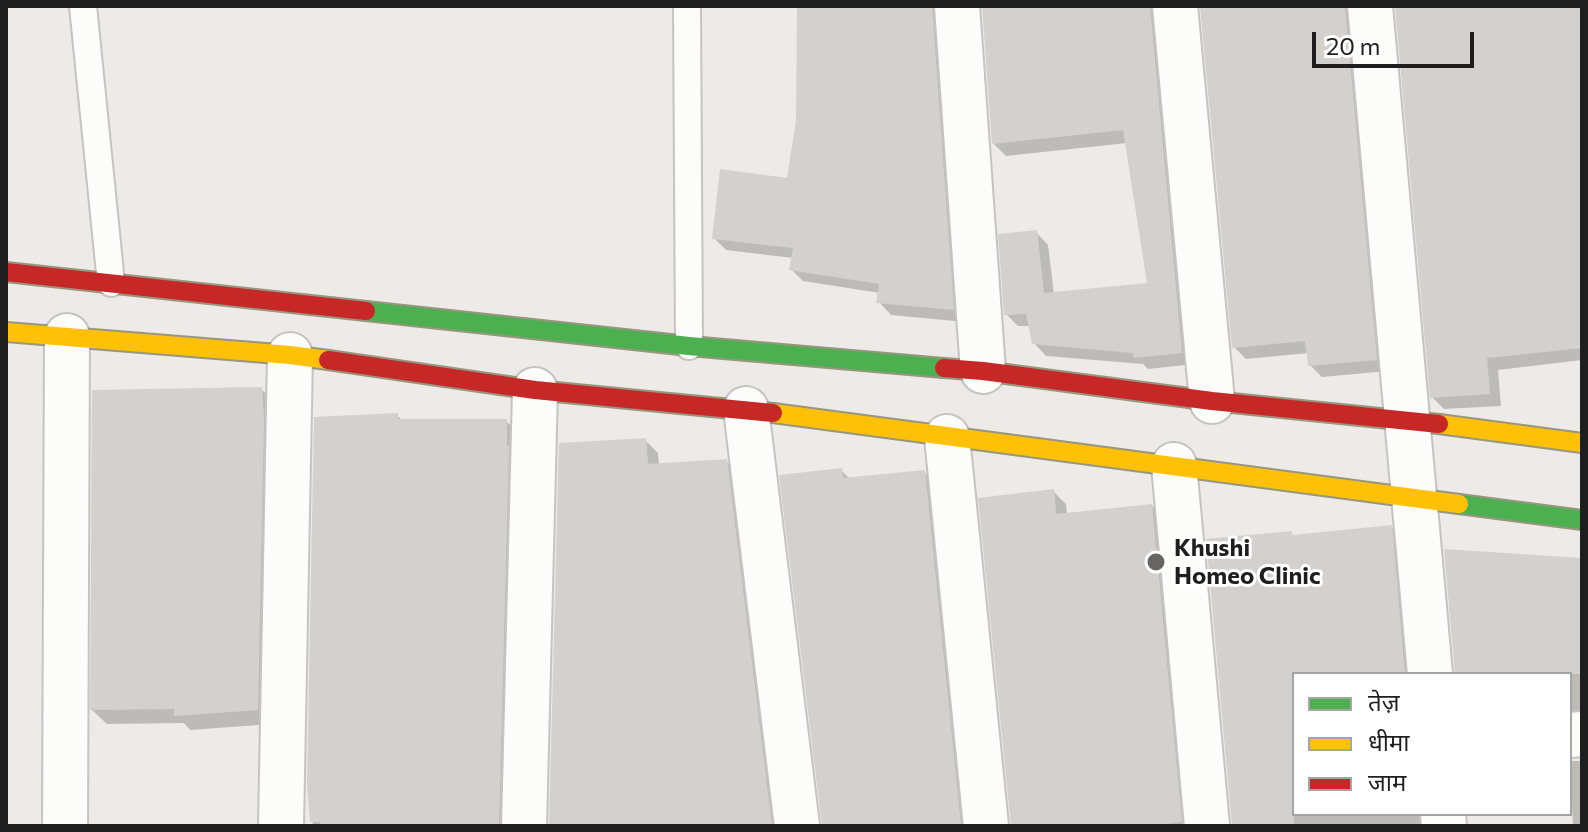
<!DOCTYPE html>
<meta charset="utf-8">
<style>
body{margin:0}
#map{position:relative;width:1588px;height:832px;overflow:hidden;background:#edeae7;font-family:Commissioner,"Noto Sans Devanagari",sans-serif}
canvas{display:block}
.frame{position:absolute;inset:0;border:8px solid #1e1e1e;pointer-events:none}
.legend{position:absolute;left:1292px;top:672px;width:280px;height:144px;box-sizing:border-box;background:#fff;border:2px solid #a5a5a5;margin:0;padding:10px 14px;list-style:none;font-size:24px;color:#1e1e1e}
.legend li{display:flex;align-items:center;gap:16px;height:40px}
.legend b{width:40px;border:2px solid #a5a5a5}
.scale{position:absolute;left:1312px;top:32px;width:162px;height:36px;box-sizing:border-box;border:4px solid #1e1e1e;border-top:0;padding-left:10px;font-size:24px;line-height:28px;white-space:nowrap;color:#1e1e1e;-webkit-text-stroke:6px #fff;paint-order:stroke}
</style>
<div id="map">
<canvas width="1588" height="832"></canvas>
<div class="frame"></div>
<ul class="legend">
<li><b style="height:10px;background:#4caf50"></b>तेज़</li>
<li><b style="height:10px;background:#ffc107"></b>धीमा</li>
<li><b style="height:10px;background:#c62828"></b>जाम</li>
</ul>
<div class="scale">20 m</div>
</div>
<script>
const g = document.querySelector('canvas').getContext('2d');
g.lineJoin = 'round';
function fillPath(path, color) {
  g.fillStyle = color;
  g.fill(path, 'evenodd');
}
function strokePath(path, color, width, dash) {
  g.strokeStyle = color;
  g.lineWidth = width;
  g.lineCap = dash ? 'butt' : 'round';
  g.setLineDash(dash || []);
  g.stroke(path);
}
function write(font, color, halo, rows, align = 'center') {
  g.font = font + ' Commissioner,sans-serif';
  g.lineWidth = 6;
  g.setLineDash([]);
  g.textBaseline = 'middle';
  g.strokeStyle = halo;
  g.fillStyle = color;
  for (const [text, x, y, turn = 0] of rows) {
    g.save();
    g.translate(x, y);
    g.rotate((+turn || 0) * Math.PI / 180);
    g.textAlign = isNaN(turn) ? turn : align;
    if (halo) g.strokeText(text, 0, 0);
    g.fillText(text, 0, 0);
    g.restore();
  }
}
fillPath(new Path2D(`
 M799,6H948L965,322L891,315L879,302L880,293L803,281L791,269L793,258L726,250L714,238L788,180L798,120Z
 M984,6H1166L1194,364L1148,369L1143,364L1046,356L1034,343L1030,326H1018L1006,314L1036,232L1048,245L1054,294L1150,285L1127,143L1006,156L994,144Z
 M1202,6H1361L1388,371L1322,377L1310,365L1309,353L1246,359L1234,347Z
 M1397,6H1582V360L1498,370L1501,406L1444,409L1432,397Z
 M261,389L276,403L272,724L190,730L184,723L107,724L92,710Z
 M397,415L402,421H506L519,434L512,826H313L309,784Z
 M645,440L658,453L659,466L726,461L739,474L782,826H551Z
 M841,470L850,479L924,472L937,485L972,826H823Z
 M1053,491L1066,504L1067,515L1152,506L1165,519L1193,826H1013Z
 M1391,527L1404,540L1416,674H1294V814H1430L1431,826H1233L1291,533L1295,537Z
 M1582,560V722L1570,727V674H1457Z
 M1570,761H1582V826H1573Z`), '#0003');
fillPath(new Path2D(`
 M797,6H932L954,310L876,303L879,284L789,270L793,248L712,239L720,169L787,178L796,120Z
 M982,6H1150L1182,353L1134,358L1133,353L1032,344L1026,314L1004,315L998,234L1037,230L1044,293L1147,283L1123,130L992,144Z
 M1200,6H1345L1377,360L1308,366L1305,341L1232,348Z
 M1395,6H1582V348L1487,358L1490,394L1430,398Z
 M262,387L264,420L258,710L174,716V709L90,710L92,390Z
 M398,413V419H507V446L509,445L499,826H321L320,822H310L307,784L314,417Z
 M646,438L648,464L727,459L772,826H549L559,443Z
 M842,468L843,478L925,470L961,826H822L779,475Z
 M1054,489L1056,514L1152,504L1182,822L1150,826H1011L978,498Z
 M1392,525L1405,674H1294V826H1232L1206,539L1292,531V535Z
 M1444,549L1582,558V674H1455Z`), '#d4d0ce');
const lane = new Path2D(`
 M83,6L111,283
 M687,6L689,346`);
const street = new Path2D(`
 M957,6L983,371
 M1175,6L1212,401
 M1370,6L1430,674
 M746,409L797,826
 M947,437L986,826
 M1174,465L1207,826
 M1570,735L1582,734
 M1443,814L1444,826
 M65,826L67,336
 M281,826L290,355
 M524,826L535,390`);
const fast = new Path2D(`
 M366,311L689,346L944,368
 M1459,504L1582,520`);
const slow = new Path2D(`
 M6,332L290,355L328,360
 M773,413L1459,504
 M1439,424L1582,443`);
const jam = new Path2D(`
 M6,272L366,311
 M328,360L535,390L773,413
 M944,368L983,371L1212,401L1439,424`);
strokePath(lane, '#c5c4c3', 30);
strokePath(street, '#c5c4c3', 48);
strokePath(fast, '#97967f', 22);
strokePath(slow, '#97967f', 22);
strokePath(jam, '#97967f', 22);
strokePath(lane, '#fcfcfb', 26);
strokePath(street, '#fcfcfb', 44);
strokePath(fast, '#4caf50', 18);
strokePath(slow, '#ffc107', 18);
strokePath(jam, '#c62828', 18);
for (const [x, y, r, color] of [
 [1156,562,10,"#666564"]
]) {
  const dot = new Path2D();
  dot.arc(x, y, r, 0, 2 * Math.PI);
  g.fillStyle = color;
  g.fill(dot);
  strokePath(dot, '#fff', 3);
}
write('bold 24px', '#1e1e1e', '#fff', [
 ["Khushi",1174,548],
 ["Homeo Clinic",1174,576]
], 'left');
</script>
